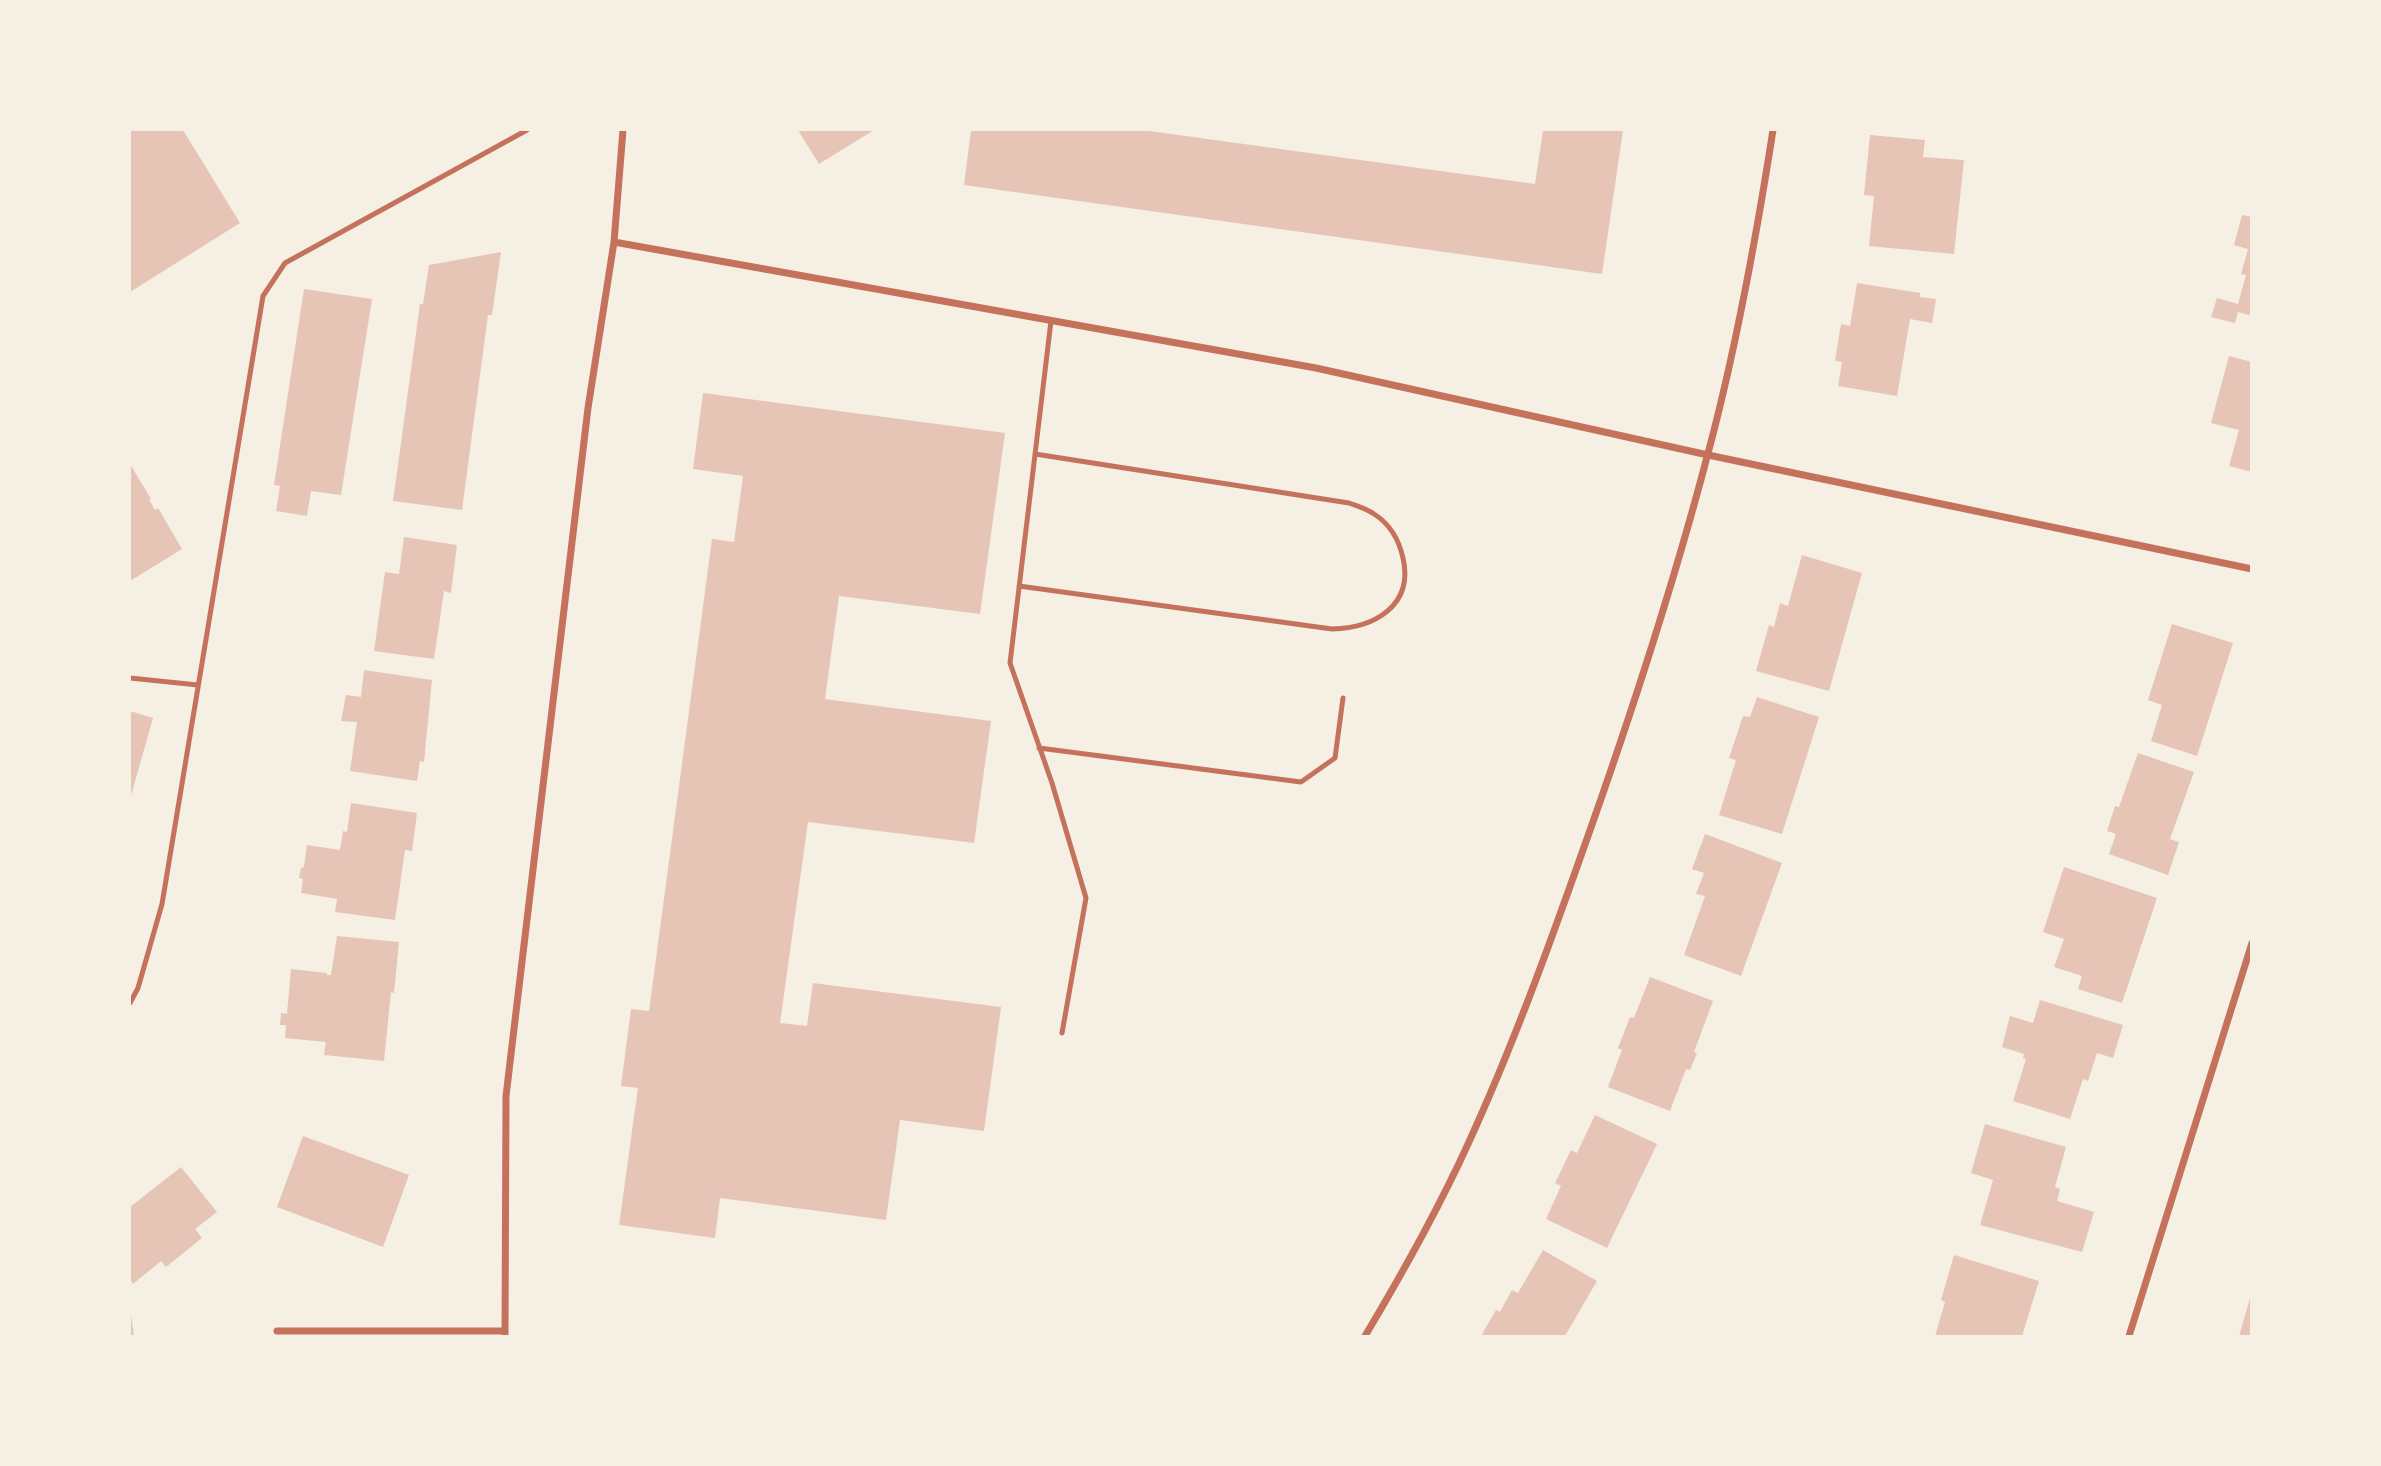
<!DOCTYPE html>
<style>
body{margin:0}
#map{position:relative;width:2381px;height:1466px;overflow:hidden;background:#f6efe4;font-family:Arial,sans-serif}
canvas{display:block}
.frame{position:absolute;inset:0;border:131px solid #f6efe4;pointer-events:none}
</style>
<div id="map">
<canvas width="2381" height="1466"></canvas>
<div class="frame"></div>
</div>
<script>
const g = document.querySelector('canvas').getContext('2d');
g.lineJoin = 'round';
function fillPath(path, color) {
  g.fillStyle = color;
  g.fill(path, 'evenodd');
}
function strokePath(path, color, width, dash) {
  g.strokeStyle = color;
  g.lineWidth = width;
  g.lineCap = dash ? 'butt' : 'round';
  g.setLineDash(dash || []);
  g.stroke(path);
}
fillPath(new Path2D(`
 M130,130H183L240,223L130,292Z
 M798,130H874L819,164Z
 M971,130H1142L1535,184L1543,130H1623L1602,274L964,185Z
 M1870,135L1925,140L1923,157L1964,160L1954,254L1869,246L1874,196L1864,195Z
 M2242,215L2252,217V316L2238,312L2235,323L2211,317L2217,298L2238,304L2246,275L2241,274L2248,249L2234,245Z
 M501,252L492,315H488L462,510L393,501L420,304H423L429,265Z
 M1857,283L1920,293V297L1936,299L1932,323L1910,319L1897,396L1838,386L1842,362L1835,361L1841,324L1850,326Z
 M304,289L372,299L341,495L311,491L307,516L276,511L280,486L274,485Z
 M2229,356L2252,362V472L2229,466L2239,430L2211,423Z
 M703,393L1005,433L980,614L839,596L825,699L991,721L974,843L808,822L780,1023L807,1026L813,983L1001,1007L984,1131L900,1120L886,1220L720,1198L715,1238L619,1225L638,1088L621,1086L631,1009L649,1011L712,539L734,542L743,476L693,469Z
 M130,464L151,499L149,500L155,510L158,508L182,549L130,581Z
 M404,537L457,545L451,593L444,591L434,659L374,651L385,572L399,574Z
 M1802,555L1862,573L1829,691L1756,671L1769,625L1774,627L1780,603L1788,606Z
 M2172,624L2233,643L2197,756L2151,741L2162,705L2148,700Z
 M364,670L432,680L424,762L420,761L417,781L350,771L357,722L341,721L346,695L361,697Z
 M1757,697L1819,717L1782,834L1719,815L1736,760L1729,758L1743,716L1750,717Z
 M130,711L153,718L130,799Z
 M2138,753L2194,772L2170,839L2179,842L2168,875L2109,854L2116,834L2107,831L2115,806L2119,807Z
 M351,803L417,813L412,851L405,850L395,920L335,912L337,899L301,893L303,879L299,878L301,868L304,867L307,845L340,850L343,831L347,832Z
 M1705,834L1782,863L1741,976L1684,955L1705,896L1696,894L1704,873L1692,869Z
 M2064,867L2157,898L2122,1003L2078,989L2082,976L2054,967L2064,939L2043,932Z
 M337,936L399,942L394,993L391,992L384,1061L324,1055L326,1042L285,1038L286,1025H280L281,1013L287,1014L291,969L327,973V975H331Z
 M1650,977L1713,1001L1694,1052L1697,1053L1690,1070L1686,1069L1670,1111L1608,1087L1622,1050L1618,1048L1630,1017L1634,1018Z
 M2040,1000L2123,1025L2113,1058L2097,1053L2088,1081L2083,1079L2070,1119L2013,1101L2026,1059L2023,1058L2024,1054L2002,1047L2010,1016L2033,1023Z
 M1595,1115L1657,1144L1607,1248L1546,1219L1561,1186L1555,1183L1571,1150L1577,1153Z
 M1985,1124L2066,1147L2055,1187L2060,1189L2057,1201L2094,1212L2082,1252L1980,1225L1993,1180L1971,1173Z
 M303,1136L409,1175L383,1247L277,1207Z
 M181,1167L217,1212L195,1229L202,1238L166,1267L161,1261L133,1284L130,1280V1207Z
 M1543,1250L1597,1281L1565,1336H1481L1496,1310L1500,1312L1512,1290L1518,1293Z
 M1954,1255L2039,1281L2022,1336H1935L1945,1302L1941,1300Z
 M2251,1295L2252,1336H2239Z
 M130,1314H131L134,1336H130Z`), '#e6c5b7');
strokePath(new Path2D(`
 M1051,321L1010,663L1052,783L1086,898L1062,1033
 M1019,586L1332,629C1374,628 1414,606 1403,558C1399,540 1390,524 1374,514C1367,509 1357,506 1349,503L1035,454
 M130,678L198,685
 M1039,748L1301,782L1335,758L1343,698
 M130,1003L138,988L162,904L263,296L285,263L527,130`), '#c5725c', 5);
strokePath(new Path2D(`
 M614,242L1316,368L1708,455L2252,569
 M277,1331H504
 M505,1336L506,1096L588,408L614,242L623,130
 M1365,1336C1402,1274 1438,1210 1468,1144C1512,1048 1548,949 1583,850C1629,721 1672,590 1707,457C1736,350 1756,239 1773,130
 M2129,1336L2252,943`), '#c5725c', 7);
</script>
